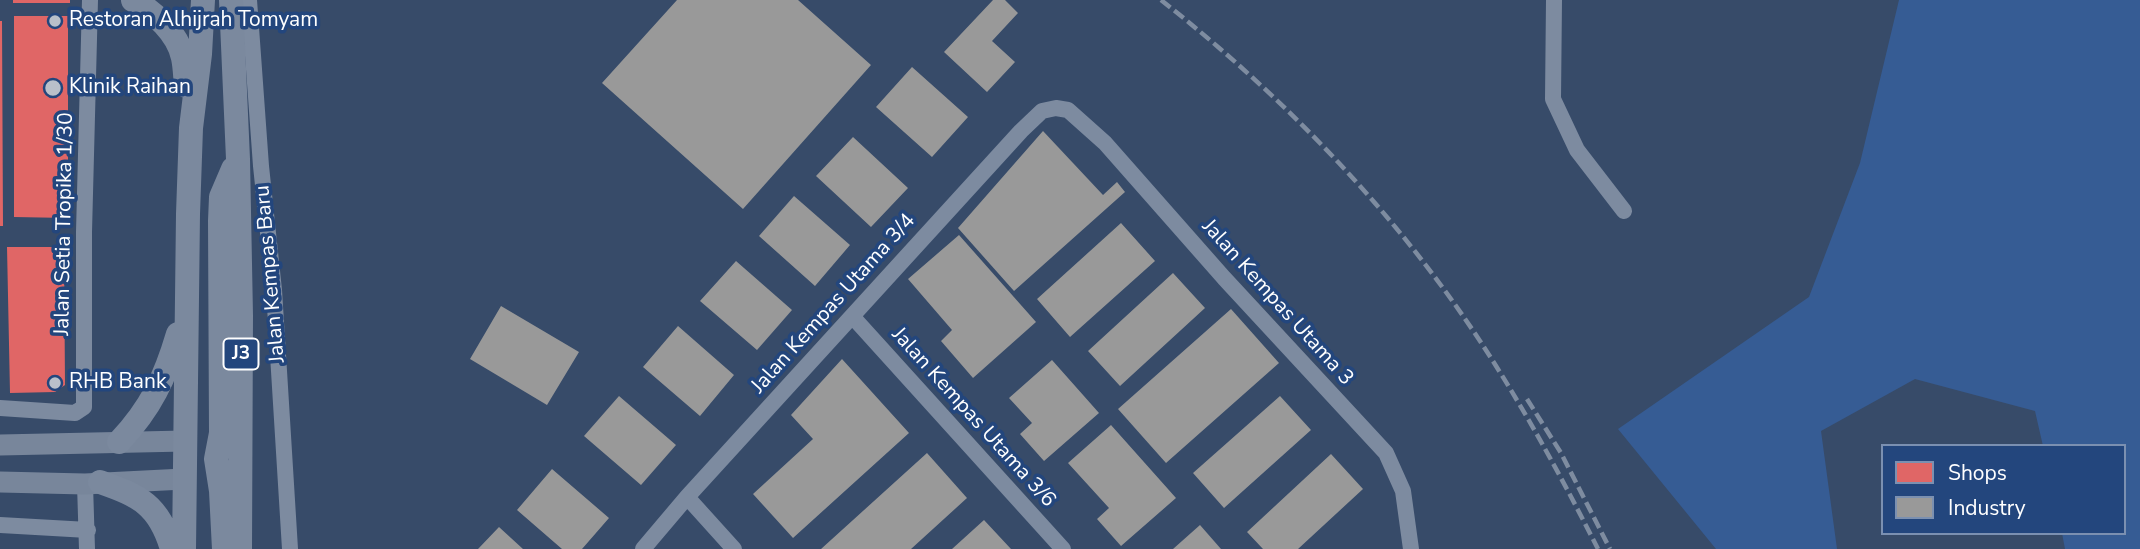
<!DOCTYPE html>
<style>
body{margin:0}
#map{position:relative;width:2140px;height:549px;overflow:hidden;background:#374b69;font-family:"Nunito Sans",sans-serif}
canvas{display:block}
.legend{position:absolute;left:1881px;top:444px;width:245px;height:91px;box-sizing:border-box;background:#23467d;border:2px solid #7b90b1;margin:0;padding:9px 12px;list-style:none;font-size:21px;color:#fff}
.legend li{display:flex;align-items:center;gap:14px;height:35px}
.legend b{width:35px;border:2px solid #7b90b1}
</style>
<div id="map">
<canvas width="2140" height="549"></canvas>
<ul class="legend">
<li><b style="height:19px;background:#e06666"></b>Shops</li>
<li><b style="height:19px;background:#999"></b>Industry</li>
</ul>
</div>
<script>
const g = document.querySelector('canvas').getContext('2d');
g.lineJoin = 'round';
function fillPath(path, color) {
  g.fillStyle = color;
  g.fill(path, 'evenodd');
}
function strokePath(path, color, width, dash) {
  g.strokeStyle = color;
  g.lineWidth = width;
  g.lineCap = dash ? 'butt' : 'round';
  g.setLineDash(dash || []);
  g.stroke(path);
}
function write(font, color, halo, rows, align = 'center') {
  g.font = font + ' "Nunito Sans",sans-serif';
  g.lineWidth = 7;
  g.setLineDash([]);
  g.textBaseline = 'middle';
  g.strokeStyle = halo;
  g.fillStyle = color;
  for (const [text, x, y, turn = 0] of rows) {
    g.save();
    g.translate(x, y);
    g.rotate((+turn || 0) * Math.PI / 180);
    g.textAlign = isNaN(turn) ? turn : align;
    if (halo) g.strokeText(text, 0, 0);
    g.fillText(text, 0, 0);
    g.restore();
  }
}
fillPath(new Path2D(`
 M1899,0H2140V549H2065L2062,533H2124V446H2043L2035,411L1915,379L1821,431L1837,549H1716L1618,429L1809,297L1860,163Z`), '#365c94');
fillPath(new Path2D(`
 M13,0H70V3H13Z
 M14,16H68V218L14,217Z
 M0,21H2L3,226H0Z
 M7,247H64L65,385L55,392L10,393Z`), '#e06666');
fillPath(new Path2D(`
 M677,0H798L871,65L743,209L602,83Z
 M993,0H1005L1018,13L992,41L1015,62L987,92L944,52Z
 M912,67L968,117L932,157L876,107Z
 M1043,131L1103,195L1117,182L1125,192L1014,291L958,228Z
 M853,137L908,188L871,227L816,176Z
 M794,196L850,245L815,286L759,236Z
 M1121,223L1155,261L1070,337L1037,299Z
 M959,235L1036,322L973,378L941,341L952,330L908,279Z
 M736,261L792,310L757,350L700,301Z
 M1173,273L1205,308L1120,386L1088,351Z
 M501,306L579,352L547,405L470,359Z
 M1231,309L1279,363L1166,463L1118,409Z
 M678,326L734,375L700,416L643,367Z
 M842,359L909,433L793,538L753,494L813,439L791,415Z
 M1052,360L1099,413L1044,461L1020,434L1032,423L1009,398Z
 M619,396L676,445L641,485L584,436Z
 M1280,396L1311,430L1224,508L1193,473Z
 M1111,425L1176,498L1121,546L1097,519L1109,508L1068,463Z
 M927,453L967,498L911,549H821Z
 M1331,454L1363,489L1298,549H1263L1247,532Z
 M552,469L609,518L582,549H562L517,510Z
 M984,520L1011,549H952Z
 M1200,525L1221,549H1173Z
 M499,527L523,549H478Z`), '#999');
strokePath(new Path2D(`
 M249,0L261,166L274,290L290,549
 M1554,0L1553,99L1577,150L1624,211
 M852,316L1063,549
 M0,408L75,413L84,407V232L90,0
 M85,484L87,549
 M687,497L734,549
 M0,525L88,530
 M643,549L687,497L1021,131L1042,111L1056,108L1068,110L1105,143L1224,278L1386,453L1403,491L1411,549`), '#7d8ba0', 16);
strokePath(new Path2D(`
 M0,445L185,441
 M0,482L85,484L184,479`), '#78869b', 21);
strokePath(new Path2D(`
 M133,0C154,12 178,33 183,58C185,67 185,77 186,86
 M231,0L238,159L241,316L240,549
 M119,442C151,408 165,378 178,334
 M100,482C140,496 159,505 172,549
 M184,549L188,214L191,128L200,54L203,0
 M224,549L221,491L216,459L221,433L220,221L221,197L233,169`), '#7b899e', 24);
strokePath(new Path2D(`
 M1161,0C1283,96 1394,211 1480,341C1524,408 1562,478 1598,549
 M1527,399L1561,453L1610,549`), '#7e8ca0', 4.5, [12, 5]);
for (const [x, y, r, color] of [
 [55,21,7,"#b9c0ca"],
 [53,88,9,"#b9c0ca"],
 [55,383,7,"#b9c0ca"]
]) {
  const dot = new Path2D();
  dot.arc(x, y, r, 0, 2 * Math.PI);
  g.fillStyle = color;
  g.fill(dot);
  strokePath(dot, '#23467d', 2.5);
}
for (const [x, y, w] of [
 [241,354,35]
]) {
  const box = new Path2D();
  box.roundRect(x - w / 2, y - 15.5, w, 31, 5);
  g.fillStyle = '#23467d';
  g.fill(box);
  strokePath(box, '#fff', 2);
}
write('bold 19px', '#fff', null, [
 ["J3",241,354]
]);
write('21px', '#fff', '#23467d', [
 ["Restoran Alhijrah Tomyam",69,21],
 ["Klinik Raihan",69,88],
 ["RHB Bank",69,383]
], 'left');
write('21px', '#fff', '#23467d', [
 ["Jalan Setia Tropika 1/30",65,224,-89],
 ["Jalan Kempas Baru",271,274,-95],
 ["Jalan Kempas Utama 3",1277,303,48],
 ["Jalan Kempas Utama 3/4",834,304,-48],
 ["Jalan Kempas Utama 3/6",973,418,48]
]);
</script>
